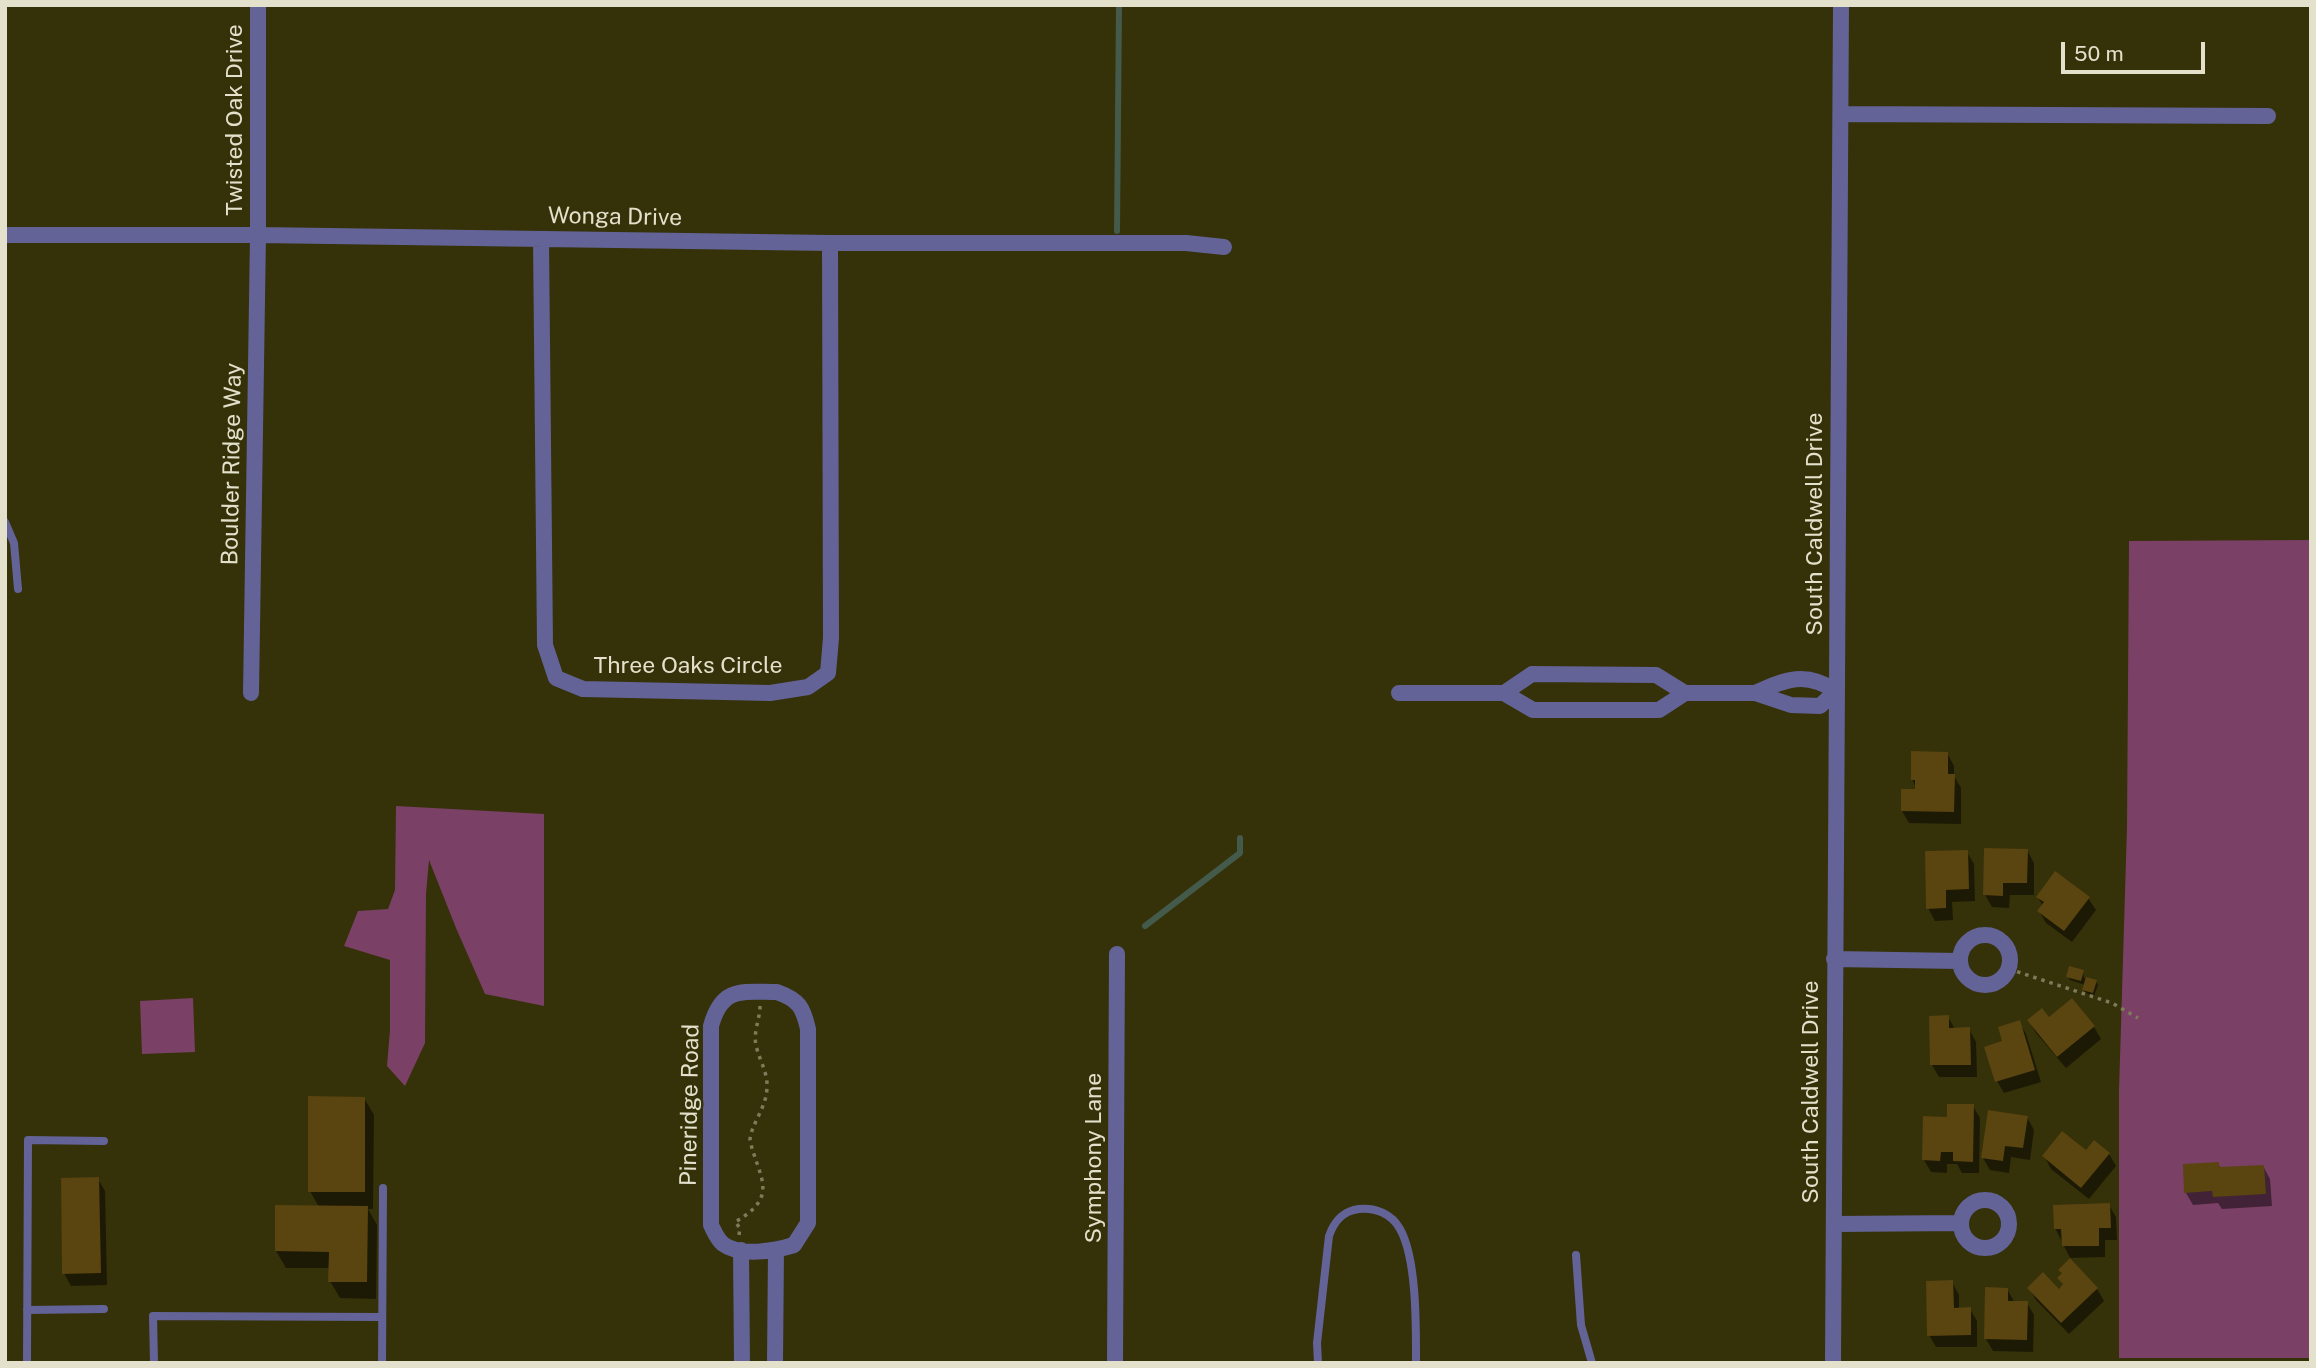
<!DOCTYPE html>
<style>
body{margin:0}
#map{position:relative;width:2316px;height:1368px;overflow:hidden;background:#353109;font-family:"Public Sans",sans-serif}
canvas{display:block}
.frame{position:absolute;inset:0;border:7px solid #e3e1cc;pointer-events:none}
.scale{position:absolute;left:2061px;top:42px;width:144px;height:32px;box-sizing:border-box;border:4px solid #e3e1cc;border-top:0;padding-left:9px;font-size:21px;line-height:24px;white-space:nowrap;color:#e3e1cc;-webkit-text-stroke:5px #353109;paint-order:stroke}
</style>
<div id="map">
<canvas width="2316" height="1368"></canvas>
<div class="frame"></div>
<div class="scale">50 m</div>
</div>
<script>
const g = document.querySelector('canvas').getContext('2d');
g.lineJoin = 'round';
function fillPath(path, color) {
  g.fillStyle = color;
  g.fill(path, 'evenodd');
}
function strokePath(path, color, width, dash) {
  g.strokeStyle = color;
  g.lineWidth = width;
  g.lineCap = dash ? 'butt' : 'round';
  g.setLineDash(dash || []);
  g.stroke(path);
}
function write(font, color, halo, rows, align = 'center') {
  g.font = font + ' "Public Sans",sans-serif';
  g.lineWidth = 5;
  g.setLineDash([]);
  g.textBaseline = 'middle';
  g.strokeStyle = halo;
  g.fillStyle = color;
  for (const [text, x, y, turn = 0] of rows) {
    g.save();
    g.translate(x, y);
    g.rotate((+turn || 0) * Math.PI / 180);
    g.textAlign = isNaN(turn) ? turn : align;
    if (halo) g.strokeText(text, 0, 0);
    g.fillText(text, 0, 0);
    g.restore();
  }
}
fillPath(new Path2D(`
 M2311,540V1358H2119V1091L2127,827L2129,541Z
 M396,806L544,814V1006L485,994L456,928L429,860L426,894L425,1043L405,1086L387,1066L390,1030V960L344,946L358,911L388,909L395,890Z
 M193,998L195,1052L142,1054L140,1001Z`), '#7b4065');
fillPath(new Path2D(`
 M1947,753L1954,766V776L1961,788V824L1909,823L1902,811L1917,791L1912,779Z
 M2027,850L2034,863V895H2010L2009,908L1992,907L1985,895Z
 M1967,852L1974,864L1975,901L1952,902L1953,920L1935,921L1928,908Z
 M2038,897L2088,898L2096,910L2072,942L2046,923L2039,911L2043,906Z
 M2083,972L2084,978L2096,982L2098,985L2094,996L2086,993L2084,990L2085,985L2070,980L2068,977Z
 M1948,1017L1955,1029H1969L1976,1042L1977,1077H1939L1932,1065Z
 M2049,1020L2094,1027L2101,1039L2066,1068L2036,1033L2029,1021Z
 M2019,1022L2026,1034L2041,1082L2004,1093L1997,1081L2004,1043Z
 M364,1098L374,1115L373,1209H368L377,1225L376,1299L340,1298L330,1281V1268H286L276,1251L319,1207L310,1191Z
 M1973,1106L1980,1118L1979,1173H1962L1957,1164H1947V1173L1931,1172L1924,1160L1949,1118Z
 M2027,1117L2034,1130L2030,1160L2011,1157L2009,1173L1990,1170L1983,1158Z
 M2086,1152L2109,1154L2116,1166L2089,1199L2051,1169L2044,1156Z
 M2218,1163L2221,1169L2263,1166L2270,1179L2272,1206L2222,1209L2218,1203L2193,1205L2186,1193Z
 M98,1179L105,1191L107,1285L71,1286L64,1273Z
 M2109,1205L2116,1217L2117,1240H2105V1257L2070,1258L2055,1228Z
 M2059,1278L2097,1289L2104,1301L2069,1334L2036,1300L2029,1288L2059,1291L2064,1286Z
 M1952,1282L1959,1295V1309H1970L1977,1321V1347H1936L1929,1335Z
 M2007,1289L2015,1303H2027L2034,1315L2033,1352L1993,1351L1986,1339Z`), '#0007');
strokePath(new Path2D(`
 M1117,231L1119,5
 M1145,926L1240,853V838`), '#445a4a', 6);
fillPath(new Path2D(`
 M1911,751L1948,752V774H1955L1954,812L1901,811V789H1915V780H1911Z
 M1984,848L2028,849L2027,883H2003V896L1983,895Z
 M1968,850L1969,889L1946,890V908L1926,909L1925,851Z
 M2055,871L2090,897L2064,931L2037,911L2044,902L2036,897Z
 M2069,966L2084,970L2081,981L2066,977Z
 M2086,977L2097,980L2093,993L2082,990Z
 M2072,998L2095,1026L2057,1057L2027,1020L2042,1008L2049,1017Z
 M1949,1015V1028L1970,1027L1971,1065H1930L1929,1016Z
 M2020,1020L2035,1070L1995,1082L1984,1047L2002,1041L1998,1027Z
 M308,1096L365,1097V1192H308Z
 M1947,1104H1974L1973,1162L1953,1161V1152H1941L1940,1161L1922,1160L1923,1116L1947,1117Z
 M1988,1110L2028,1116L2023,1148L2005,1146L2003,1161L1981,1158Z
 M2062,1131L2086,1150L2094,1140L2110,1153L2081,1188L2042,1156Z
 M2219,1162V1167L2264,1165L2266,1194L2213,1197L2212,1191L2184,1193L2183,1164Z
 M99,1177L101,1273L62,1274L61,1178Z
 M2110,1203L2111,1228H2099V1246H2062L2061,1229H2054L2053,1205Z
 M275,1205L368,1206L367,1282H328L329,1252L275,1251Z
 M2070,1258L2098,1288L2061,1323L2027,1288L2043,1272L2059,1289L2063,1284L2057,1278L2062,1273L2058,1270Z
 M1953,1280L1954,1308L1971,1307V1335L1927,1336L1926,1281Z
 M1985,1287L2008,1288V1301H2028L2027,1340L1984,1339Z`), '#5a4410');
strokePath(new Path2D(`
 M2009,969L2112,1003L2138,1018
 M739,1235L740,1228L735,1222C781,1196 758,1177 750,1140C751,1124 766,1109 767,1088C768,1072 759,1060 756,1045C753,1032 760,1019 760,1006`), '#7e7b5b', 3.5, [3.5, 5]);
strokePath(new Path2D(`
 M5,522L14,543L18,589
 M1576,1255L1581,1325L1592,1363
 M27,1310L104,1309
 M27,1363L28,1140L104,1141
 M154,1363L153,1316L382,1317
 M382,1363L383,1188
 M1318,1363L1317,1343L1329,1236C1334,1222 1342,1211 1359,1209C1375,1207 1392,1214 1400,1229C1417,1259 1416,1327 1416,1363`), '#636397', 8);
strokePath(new Path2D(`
 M1841,114L2268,116
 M5,235H258L830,243H1186L1224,247
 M541,239L545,645L556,678L583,689L770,693L808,687L828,673L831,638L830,243
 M251,693L258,235V5
 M1399,693H1504L1533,710H1659L1685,693H1755L1791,705L1820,706L1836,691C1806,671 1786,679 1755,693
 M1504,693L1532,674L1656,675L1685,693
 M1960 960a25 25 0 1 1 50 0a25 25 0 1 1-50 0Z
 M1834,959L1960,961
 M777,992C799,1000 803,1007 808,1029V1223L794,1245C775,1251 740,1257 723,1244C717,1239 714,1231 711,1225V1026C722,986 742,992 777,992Z
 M1961 1224a24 24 0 1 1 48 0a24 24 0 1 1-48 0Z
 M1835,1224L1961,1223
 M741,1250L742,1363
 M775,1363L776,1250
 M1115,1363L1117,954
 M1833,1363L1841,5`), '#636397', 16);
write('23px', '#e3e1cc', '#353109', [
 ["Twisted Oak Drive",235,120,-90],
 ["Wonga Drive",615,217,1],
 ["Boulder Ridge Way",232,464,-89],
 ["South Caldwell Drive",1815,524,-90],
 ["Three Oaks Circle",688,666],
 ["South Caldwell Drive",1811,1092,-90],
 ["Pineridge Road",690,1105,-89],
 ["Symphony Lane",1094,1158,-90]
]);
</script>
